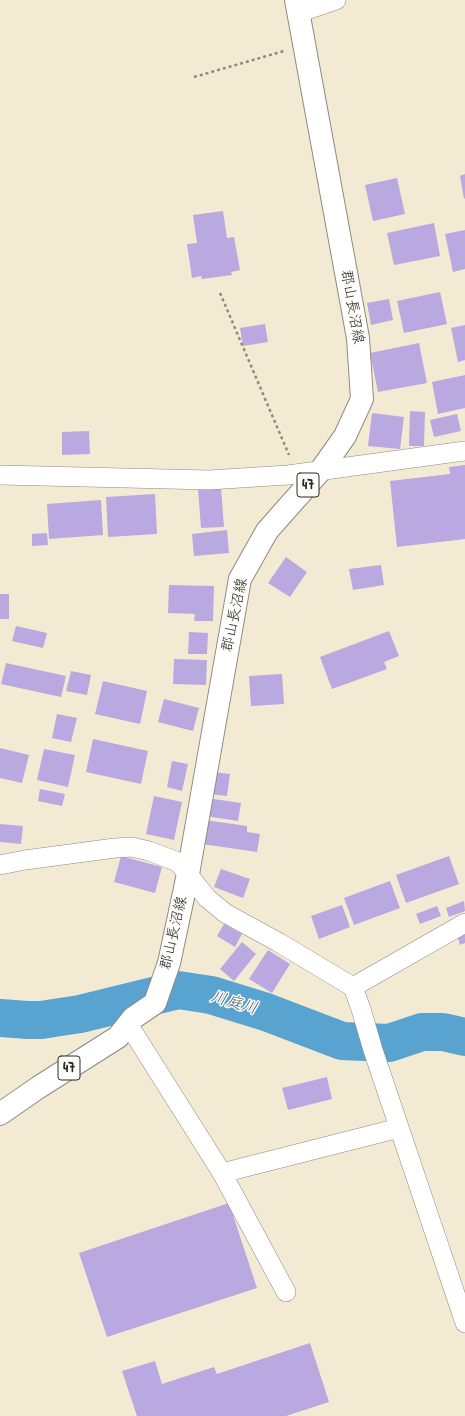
<!DOCTYPE html>
<meta charset="utf-8">
<style>
body{margin:0}
canvas{display:block;background:#f3ead4}
</style>
<canvas width="465" height="1416"></canvas>
<script>
const g = document.querySelector('canvas').getContext('2d');
g.lineJoin = 'round';
function strokePath(path, color, width, dash) {
  g.strokeStyle = color;
  g.lineWidth = width;
  g.lineCap = dash ? 'butt' : 'round';
  g.setLineDash(dash || []);
  g.stroke(path);
}
function fillPath(path, color) {
  g.fillStyle = color;
  g.fill(path, 'evenodd');
}
function write(font, color, halo, rows, align = 'center') {
  g.font = font + ' "Patrick Hand","Klee One",sans-serif';
  g.lineWidth = 3;
  g.setLineDash([]);
  g.textBaseline = 'middle';
  g.strokeStyle = halo;
  g.fillStyle = color;
  for (const [text, x, y, turn = 0] of rows) {
    g.save();
    g.translate(x, y);
    g.rotate((+turn || 0) * Math.PI / 180);
    g.textAlign = isNaN(turn) ? turn : align;
    if (halo) g.strokeText(text, 0, 0);
    g.fillText(text, 0, 0);
    g.restore();
  }
}
strokePath(new Path2D(`
 M0,1018L28,1020H41L80,1014L178,990L211,995L266,1012L342,1041L389,1043L422,1032H443L465,1037`), '#58a3d0', 38);
fillPath(new Path2D(`
 M465,174V198L464,199L460,176Z
 M397,178L405,214L373,221L365,185Z
 M223,211L227,238L234,237L240,270L231,272L232,275L202,279L201,276L192,278L187,244L197,243L193,215Z
 M434,223L440,256L394,265L387,233Z
 M465,230V269L453,272L445,234Z
 M440,292L447,324L404,333L397,301Z
 M389,299L393,320L371,325L367,303Z
 M265,324L268,342L243,346L240,328Z
 M465,325V360L458,362L451,328Z
 M419,343L427,383L378,392L370,353Z
 M465,375V408L438,414L432,382Z
 M410,411L425,412L424,446H409Z
 M372,413L404,417L400,449L368,446Z
 M457,414L461,431L434,437L430,420Z
 M89,431L90,454L62,455V432Z
 M465,465V539L397,547L390,481L450,474L449,467Z
 M221,488L224,527L201,528L198,489Z
 M155,494L157,534L108,537L106,497Z
 M101,500L103,535L49,539L47,504Z
 M227,530L229,553L194,556L192,534Z
 M47,533L48,545L32,546V534Z
 M286,557L307,572L290,597L268,583Z
 M381,565L384,585L353,590L349,569Z
 M169,585L214,586L213,621H194L195,614L168,613Z
 M0,594H9V619H0Z
 M16,626L47,633L43,648L12,641Z
 M389,631L399,656L384,662L387,669L332,689L320,657Z
 M189,632L208,633L207,654H188Z
 M174,659L207,660L206,685L173,684Z
 M6,663L66,676L61,697L1,684Z
 M71,671L91,675L87,695L66,691Z
 M282,674L284,704L251,706L249,676Z
 M103,681L147,691L140,724L95,714Z
 M164,699L199,708L193,731L158,722Z
 M57,714L77,718L71,742L52,738Z
 M93,739L148,751L141,784L86,772Z
 M0,748L29,755L22,783L0,778Z
 M44,749L75,755L68,787L37,780Z
 M172,761L188,764L182,791L167,787Z
 M213,772L230,774L227,796L210,794Z
 M40,789L65,794L62,806L38,801Z
 M154,796L182,802L174,840L146,834Z
 M207,798L241,803L238,821L205,816Z
 M205,820L247,826V832L260,834L257,852L202,844Z
 M0,824L23,826L21,844L0,842Z
 M121,856L162,867L155,893L114,882Z
 M449,856L459,884L406,903L396,875Z
 M221,869L250,879L243,898L214,887Z
 M390,881L400,908L354,925L344,898Z
 M464,901L465,911L449,917L446,908Z
 M342,905L350,927L319,939L311,916Z
 M437,906L441,916L420,924L416,914Z
 M224,924L242,934L235,947L217,936Z
 M465,933V943L460,945L457,935Z
 M242,942L256,954L234,981L220,969Z
 M268,950L290,964L272,993L249,979Z
 M327,1077L332,1099L288,1110L282,1088Z
 M229,1203L257,1288L107,1337L79,1253Z
 M310,1343L329,1402L286,1416H137L122,1371L155,1361L162,1384L214,1367L217,1374Z`), '#baa8e0');
const minor = new Path2D(`
 M298,13L336,0
 M0,475L209,480L288,475L465,451
 M0,865L25,860L115,848L132,847L149,851L178,862L207,898L225,913L278,942L353,987L361,1009L373,1050L465,1323
 M353,987L465,923
 M128,1024L222,1173L286,1292
 M222,1173L399,1128`);
const primary = new Path2D(`
 M0,1114L39,1087L118,1037L133,1018L155,1003L169,963L188,874L240,579L267,531L321,470L345,436L362,399L358,338L296,0`);
strokePath(minor, '#8f8a80', 20);
strokePath(primary, '#8f8a80', 24);
strokePath(new Path2D(`
 M194,77L284,51
 M220,293L289,455`), '#8f8a80', 2.5, [3, 3]);
strokePath(minor, '#fff', 19);
strokePath(primary, '#fff', 22);
for (const [x, y, w] of [
 [308,485,22],
 [69,1068,22]
]) {
  const box = new Path2D();
  box.roundRect(x - w / 2, y - 12, w, 24, 3);
  g.fillStyle = '#fdfcf7';
  g.fill(box);
  strokePath(box, '#2b2b2b', 1);
}
write('bold 14px', '#2b2b2b', null, [
 ["47",308,485],
 ["47",69,1068]
]);
write('15px', '#2b2b2b', '#fdfcf7', [
 ["郡山長沼線",352,307,80],
 ["郡山長沼線",235,615,-78],
 ["郡山長沼線",174,933,-77]
]);
write('italic 16px', '#3d5b6d', '#fdfcf7', [
 ["川庭川",234,1003,16]
]);
</script>
